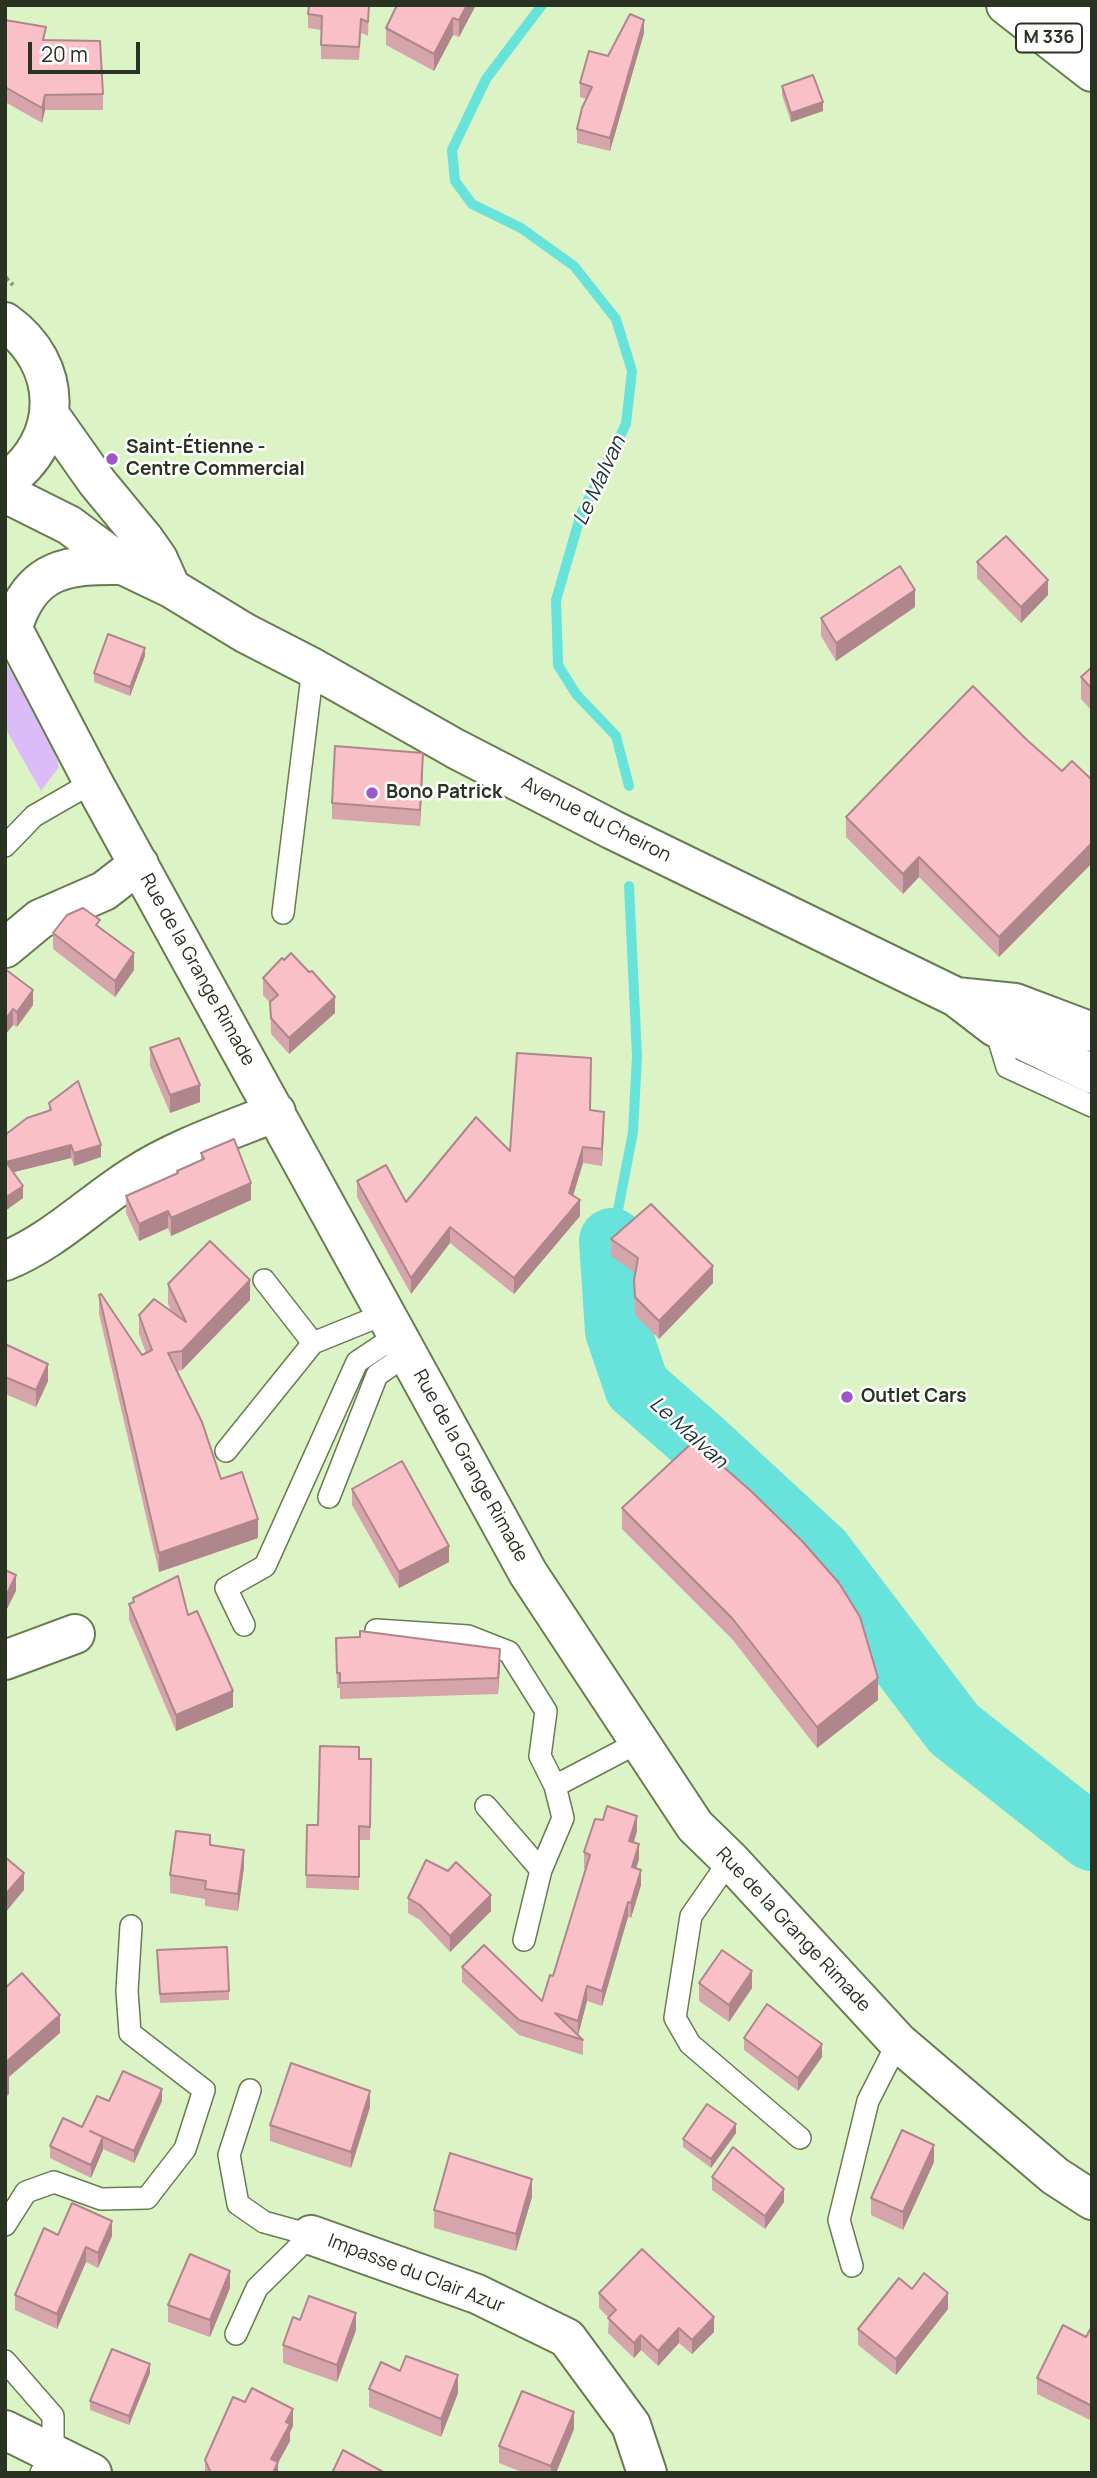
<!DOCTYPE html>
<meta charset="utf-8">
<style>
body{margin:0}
#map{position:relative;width:1097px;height:2478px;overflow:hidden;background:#dcf4c5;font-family:Manrope,sans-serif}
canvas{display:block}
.frame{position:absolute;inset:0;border:7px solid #2a3321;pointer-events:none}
.scale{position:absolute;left:28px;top:42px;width:112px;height:32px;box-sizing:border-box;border:4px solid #2a3321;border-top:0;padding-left:9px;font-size:21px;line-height:24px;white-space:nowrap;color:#2a3321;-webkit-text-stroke:5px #fff;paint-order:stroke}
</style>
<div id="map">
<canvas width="1097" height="2478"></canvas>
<div class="frame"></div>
<div class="scale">20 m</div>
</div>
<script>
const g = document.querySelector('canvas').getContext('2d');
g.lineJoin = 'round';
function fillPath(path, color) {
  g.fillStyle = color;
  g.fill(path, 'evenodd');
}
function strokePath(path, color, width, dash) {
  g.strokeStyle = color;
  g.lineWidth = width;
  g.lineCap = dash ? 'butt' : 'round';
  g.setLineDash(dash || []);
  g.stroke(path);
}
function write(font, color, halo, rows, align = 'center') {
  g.font = font + ' Manrope,sans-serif';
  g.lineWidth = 5;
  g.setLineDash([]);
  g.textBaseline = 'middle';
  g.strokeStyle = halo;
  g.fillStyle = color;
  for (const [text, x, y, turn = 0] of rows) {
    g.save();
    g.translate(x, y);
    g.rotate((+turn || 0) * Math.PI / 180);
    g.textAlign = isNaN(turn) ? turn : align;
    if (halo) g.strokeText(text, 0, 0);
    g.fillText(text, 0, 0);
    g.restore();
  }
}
fillPath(new Path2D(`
 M5,663C29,692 51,731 59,767L41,791L5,728Z`), '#dcbcf8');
strokePath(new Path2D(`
 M542,5L486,79L452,150L455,181L472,204L521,228L574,266L616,319L632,371L626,424L581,514L556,600L558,665L576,694L616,736L629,786
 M612,1241L633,1132L637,1056L629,886`), '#67e3db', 10);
strokePath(new Path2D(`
 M612,1241L618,1331L637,1387L700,1442L820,1553L954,1729L1092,1838`), '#67e3db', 66);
const lane = new Path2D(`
 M5,846L34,816L93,782
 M283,913L313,668
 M995,1027L1007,1067L1092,1106
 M264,1280L313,1343L387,1313
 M226,1451L313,1343
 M329,1497L377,1375L409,1353
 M244,1625L226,1588L265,1566L357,1362L399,1334
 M376,1630L468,1636L509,1652L546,1711L540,1756L555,1786
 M486,1806L541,1870L563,1818L555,1786L639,1742
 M730,1860L691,1916L675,2018L690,2044L800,2138
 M524,1940L541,1870
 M5,2225L26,2192L54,2182L101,2199L147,2198L185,2149L204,2090L130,2033L127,1991L131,1926
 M852,2266L839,2220L868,2101L898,2042
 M236,2334L257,2288L311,2235L264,2222L238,2204L229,2155L250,2090
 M5,2361L53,2416V2453L41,2473`);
const street = new Path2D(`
 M5,614L93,782L528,1573L695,1826L730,1860L898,2042L1055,2176L1092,2200
 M5,948L40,919L104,891L139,864
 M5,1261C53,1242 91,1203 134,1176C177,1148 229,1131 276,1112
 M5,1660L75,1634
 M311,2235L477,2294L567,2338L631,2425L647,2473`);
const secondary = new Path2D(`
 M5,322C64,364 65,440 5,482
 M49,414L97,482L144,539L158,559L171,588
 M5,493L69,525L123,565L171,588L245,633L313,668L456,749L613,830L956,997L995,1027L1092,1074
 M13,627C31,567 69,564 123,565
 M956,997L1015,1003L1092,1032
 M5,2430L92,2473`);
const primary = new Path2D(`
 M1006,5L1092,72
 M1059,5L1092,35`);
strokePath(lane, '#677c51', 24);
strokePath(street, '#677c51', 42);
strokePath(secondary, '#677c51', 42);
strokePath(primary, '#677c51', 42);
strokePath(new Path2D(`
 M5,277L13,285`), '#8a9b7a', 4.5, [5, 3.5]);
strokePath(lane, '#fff', 21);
strokePath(street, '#fff', 38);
strokePath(secondary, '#fff', 38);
strokePath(primary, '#fff', 38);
fillPath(new Path2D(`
 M369,5L368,36L361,33L359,60L321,59V30L308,28V14Z
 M476,5L459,37L453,35L434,71L386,45V28Z
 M5,20L46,40L103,94V110H45L42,123L5,102Z
 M644,33L610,151L577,143V129L586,99L580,97V83L608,56Z
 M782,86L823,111L791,122L782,95Z
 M977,562L1048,595L1021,623L977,578Z
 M915,607L836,661L821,636V618Z
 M145,656L130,696L94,682V673Z
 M1092,667V711L1081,699V677Z
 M1027,740L1062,771L1092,780V863L999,957L919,877L903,894L846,837V817Z
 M423,769L420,826L332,819V803Z
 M100,928L134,970L115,997L53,949V933Z
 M284,960L335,1013L289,1054L271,1034L270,1003L263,995V978Z
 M5,969L33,1005L17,1027L13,1025L5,1035Z
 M150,1048L200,1102L170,1113L150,1066Z
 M591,1074L590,1111L604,1128L602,1166L583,1163L573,1195L580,1216L514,1294L450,1243L411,1294L357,1197V1181L406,1202L510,1151Z
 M49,1103L101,1157L74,1166L71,1158L14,1172L23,1198L5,1211V1135L49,1110Z
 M201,1153L251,1200L171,1236L168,1228L139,1241L126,1213V1196L177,1173V1171L201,1160Z
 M611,1239L713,1283L659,1339L635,1315L634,1280L635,1273L611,1256Z
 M168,1284L250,1300L182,1370L177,1371L221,1479L258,1538L159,1572L99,1314V1295L142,1355L146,1353L139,1334V1315L172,1313L168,1304Z
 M5,1344L48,1381L36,1407L5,1394Z
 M352,1489L449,1562L399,1588L352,1505Z
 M622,1508L878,1700L817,1748L732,1639L622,1529Z
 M133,1598L188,1615L233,1707L176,1731L129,1620V1604L133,1602Z
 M336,1638L500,1665L498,1694L340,1699V1688H337Z
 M359,1759H371L370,1840H359V1890L306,1888L307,1825H318Z
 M637,1831L634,1842L639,1859L636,1868L641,1885L631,1918L628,1917L602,2006L587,2001L578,2035L583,2040V2055L519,2035L462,1982V1967L542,2001L553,1976L586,1869L584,1868V1852Z
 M210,1845L244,1867L238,1911L205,1906V1899L170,1893V1875Z
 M408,1898L491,1911L450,1952L420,1920L408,1913Z
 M157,1950L229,1991V2000L160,2003Z
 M699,1983L752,1988L729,2022L699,2001Z
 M744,2038L822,2057L798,2091L744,2050Z
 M109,2101H162L134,2163L103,2149L91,2178L50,2158V2146L82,2127Z
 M370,2107L351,2168L270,2141V2125Z
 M736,2133L711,2168L683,2147V2139Z
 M934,2162L903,2230L871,2215V2198Z
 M712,2177L784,2202L765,2229L712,2190Z
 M532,2197L516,2251L434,2228V2210Z
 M58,2235L112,2236L98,2268L86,2262L57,2329L15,2310V2295Z
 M230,2288L210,2337L168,2322V2305Z
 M912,2289L948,2309L896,2375L858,2345V2329Z
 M599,2293L714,2332L692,2354L679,2343L658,2366L641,2350L634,2358L608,2333L609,2318L599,2308Z
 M300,2320L356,2330L337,2382L283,2363V2345Z
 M1092,2326V2421L1037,2394V2378L1086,2337Z
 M400,2371L458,2393L441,2437L369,2407V2389Z
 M150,2373L129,2425L90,2410V2401Z
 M293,2426L290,2432V2441L278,2463V2473H205V2460Z
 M574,2429L556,2473H524L499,2463V2446Z`), '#d6a5ac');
fillPath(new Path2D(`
 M467,5H476L459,37V20Z
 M453,18V35L434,71V54Z
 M644,20V33L610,151V138Z
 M45,95V110L42,123V108Z
 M823,102V111L791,122V113Z
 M1048,580V595L1021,623V607Z
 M915,590V607L836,661V643Z
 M145,648V656L130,696V687Z
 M423,753V769L420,826V810Z
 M1092,843V863L999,957V937Z
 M919,857V877L903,894V874Z
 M134,953V970L115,997V981Z
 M33,990V1005L17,1027V1012Z
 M335,997V1013L289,1054V1038Z
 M13,1009V1025L5,1035V1020Z
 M200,1085V1102L170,1113V1095Z
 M604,1112V1128L602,1166V1149Z
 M71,1145V1158L6,1174V1162Z
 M101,1145V1157L74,1166V1153Z
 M583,1147V1163L569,1209V1193Z
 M251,1183V1200L171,1236V1218Z
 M23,1186V1198L5,1211V1198Z
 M580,1200V1216L514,1294V1278Z
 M168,1211V1228L139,1241V1224Z
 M450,1227V1243L411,1294V1278Z
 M713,1266V1283L659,1339V1321Z
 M250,1280V1300L182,1370V1351Z
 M48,1364V1381L36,1407V1390Z
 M258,1519V1538L159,1572V1553Z
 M449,1546V1562L399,1588V1572Z
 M16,1575V1591L5,1613V1598Z
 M500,1649V1665L498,1694V1678Z
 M878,1678V1700L817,1748V1727Z
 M233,1691V1707L176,1731V1715Z
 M637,1816V1831L629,1856V1841Z
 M639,1844V1859L632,1882V1867Z
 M244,1850V1867L238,1911V1894Z
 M641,1870V1885L631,1918V1903Z
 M24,1873V1890L5,1913V1895Z
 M491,1895V1911L450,1952V1936Z
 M628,1902V1917L602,2006V1991Z
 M752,1971V1988L729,2022V2005Z
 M587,1986V2001L578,2036V2021Z
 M60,2015V2033L9,2077V2094L5,2098V2063Z
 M822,2044V2057L798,2091V2078Z
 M162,2089V2101L134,2163V2151Z
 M370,2091V2107L351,2168V2152Z
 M736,2124V2133L711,2168V2159Z
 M103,2137V2150L91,2178V2165Z
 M934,2145V2162L903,2230V2212Z
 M532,2179V2197L516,2251V2234Z
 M784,2189V2202L765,2229V2216Z
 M112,2221V2236L98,2268V2253Z
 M86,2247V2262L57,2329V2314Z
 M230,2271V2288L210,2337V2320Z
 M948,2293V2309L896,2375V2359Z
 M356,2313V2330L337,2382V2365Z
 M714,2317V2332L692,2354V2340Z
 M679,2328V2343L658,2366V2351Z
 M641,2335V2350L634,2358V2343Z
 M150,2364V2373L129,2425V2416Z
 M458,2375V2393L441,2437V2419Z
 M293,2409V2426L290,2432V2441L278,2463V2473H271V2459L286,2422Z
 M574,2412V2429L556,2473H551V2466Z`), '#ae868c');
const building = new Path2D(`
 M309,5H369L368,22L361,19L359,47L321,45L322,16L308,14Z
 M397,5H467L459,20L453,18L434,54L386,28Z
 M630,14L644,20L610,138L577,129L582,108L592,87L580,83L589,51L608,56Z
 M5,20L46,27L43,40L100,41L103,94L45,95L42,108L5,87Z
 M813,75L823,102L791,113L782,86Z
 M1006,536L1048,580L1021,607L977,562Z
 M900,566L915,590L836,643L821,618Z
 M108,634L145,648L130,687L94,673Z
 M1092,667V689L1081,677Z
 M973,686L1027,740L1062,771L1072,761L1092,780V843L999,937L919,857L903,874L846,817Z
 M335,746L423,753L420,810L332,803Z
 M83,908L100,920L96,925L134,953L115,981L53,933L67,915Z
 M291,953L309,972L312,971L335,997L289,1038L271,1018L270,1002L278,995L263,978L282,958L284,960Z
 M5,969L33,990L17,1012L13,1009L5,1020Z
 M179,1038L200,1085L170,1095L150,1048Z
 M517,1053L591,1058L590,1110L604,1112L602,1149L583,1147L569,1193L580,1200L514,1278L450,1227L411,1278L357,1181L386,1165L406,1202L476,1117L510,1151Z
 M78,1081L101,1145L74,1153L71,1145L6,1162L23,1186L5,1198V1135L27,1118L51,1110L49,1103Z
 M234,1139L251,1183L171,1218L168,1211L139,1224L126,1196L178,1173L177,1171L204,1159L201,1153Z
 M651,1204L713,1266L659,1321L635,1297L634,1280L638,1258L611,1239Z
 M210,1241L250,1280L182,1351L168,1353L202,1422L221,1479L242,1472L258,1519L159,1553L99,1295L101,1294L142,1355L152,1350L139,1315L154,1299L186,1322L168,1284Z
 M5,1344L48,1364L36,1390L5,1377Z
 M694,1441L752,1492L802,1541L839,1583L860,1617L878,1678L817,1727L732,1618L622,1508Z
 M402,1461L449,1546L399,1572L352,1489Z
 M5,1570L16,1575L5,1598Z
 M178,1576L188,1615L197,1611L233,1691L176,1715L129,1604L134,1602L133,1598Z
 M360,1631L500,1649L498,1678L340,1683V1673H337L336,1638L360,1637Z
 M320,1746L359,1747V1759H371L370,1827L359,1826V1877L306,1875L307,1825H318Z
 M607,1806L637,1816L629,1841L639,1844L632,1867L641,1870L631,1903L628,1902L602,1991L587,1986L578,2021L555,2013L583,2040L519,2020L462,1967L484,1945L542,2001L550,1975L553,1976L590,1855L584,1852L595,1819L603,1820Z
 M176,1831L210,1835V1845L244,1850L238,1894L205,1889L206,1881L170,1875Z
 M5,1857L24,1873L5,1895Z
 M426,1860L448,1871L456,1862L491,1895L450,1936L420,1905L408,1898Z
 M227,1947L229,1991L160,1994L157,1950Z
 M722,1950L752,1971L729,2005L699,1983Z
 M22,1973L60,2015L5,2063V1988Z
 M767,2004L822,2044L798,2078L744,2038Z
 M291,2063L370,2091L351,2152L270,2125Z
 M123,2071L162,2089L134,2151L90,2131L103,2137L91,2165L50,2146L63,2118L82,2127L97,2096L109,2101Z
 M707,2104L736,2124L711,2159L683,2139Z
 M902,2130L934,2145L903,2212L871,2198Z
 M733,2147L784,2189L765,2216L712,2177Z
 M450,2153L532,2179L516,2234L434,2210Z
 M72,2203L112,2221L98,2253L86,2247L57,2314L15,2295L44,2228L58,2235Z
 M642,2249L714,2317L692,2340L679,2328L658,2351L641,2335L634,2343L608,2318L616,2310L599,2293Z
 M190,2254L230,2271L210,2320L168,2305Z
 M924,2273L948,2293L896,2359L858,2329L899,2278L912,2289Z
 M309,2296L356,2313L337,2365L283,2345L293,2317L300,2320Z
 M1063,2325L1086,2337L1092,2326V2406L1037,2378Z
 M112,2349L150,2364L129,2416L90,2401Z
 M406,2356L458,2375L441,2419L369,2389L381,2362L400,2371Z
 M252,2388L293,2409L286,2422L290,2424L271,2459L278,2462L273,2473H211L205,2460L233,2397L245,2402Z
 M522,2391L574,2412L551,2466L499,2446Z
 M343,2450L385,2473H332Z`);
fillPath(building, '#f9c0c8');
strokePath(building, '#ae868c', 2);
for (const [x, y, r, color] of [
 [112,459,7,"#9c57cb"],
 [372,793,7,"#9c57cb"],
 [847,1397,7,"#9c57cb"]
]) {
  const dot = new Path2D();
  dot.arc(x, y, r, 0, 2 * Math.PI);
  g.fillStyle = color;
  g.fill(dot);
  strokePath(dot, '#fff', 2.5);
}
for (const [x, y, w] of [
 [1049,38,66]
]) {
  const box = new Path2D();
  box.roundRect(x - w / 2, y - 14.5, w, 29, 5);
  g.fillStyle = '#fff';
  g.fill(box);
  strokePath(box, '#2a3321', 2);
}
write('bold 18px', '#2a3321', null, [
 ["M 336",1049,38]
]);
write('bold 19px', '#2a3321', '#fff', [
 ["Saint-Étienne -",126,448],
 ["Centre Commercial",126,470],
 ["Bono Patrick",386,793],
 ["Outlet Cars",861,1397]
], 'left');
write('19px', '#2a3321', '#fff', [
 ["Avenue du Cheiron",596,820,27],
 ["Rue de la Grange Rimade",197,970,61],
 ["Rue de la Grange Rimade",470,1466,61],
 ["Rue de la Grange Rimade",793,1930,47],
 ["Impasse du Clair Azur",416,2274,21]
]);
write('italic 21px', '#1e3433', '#fff', [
 ["Le Malvan",600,481,-65],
 ["Le Malvan",688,1433,42]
]);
</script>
